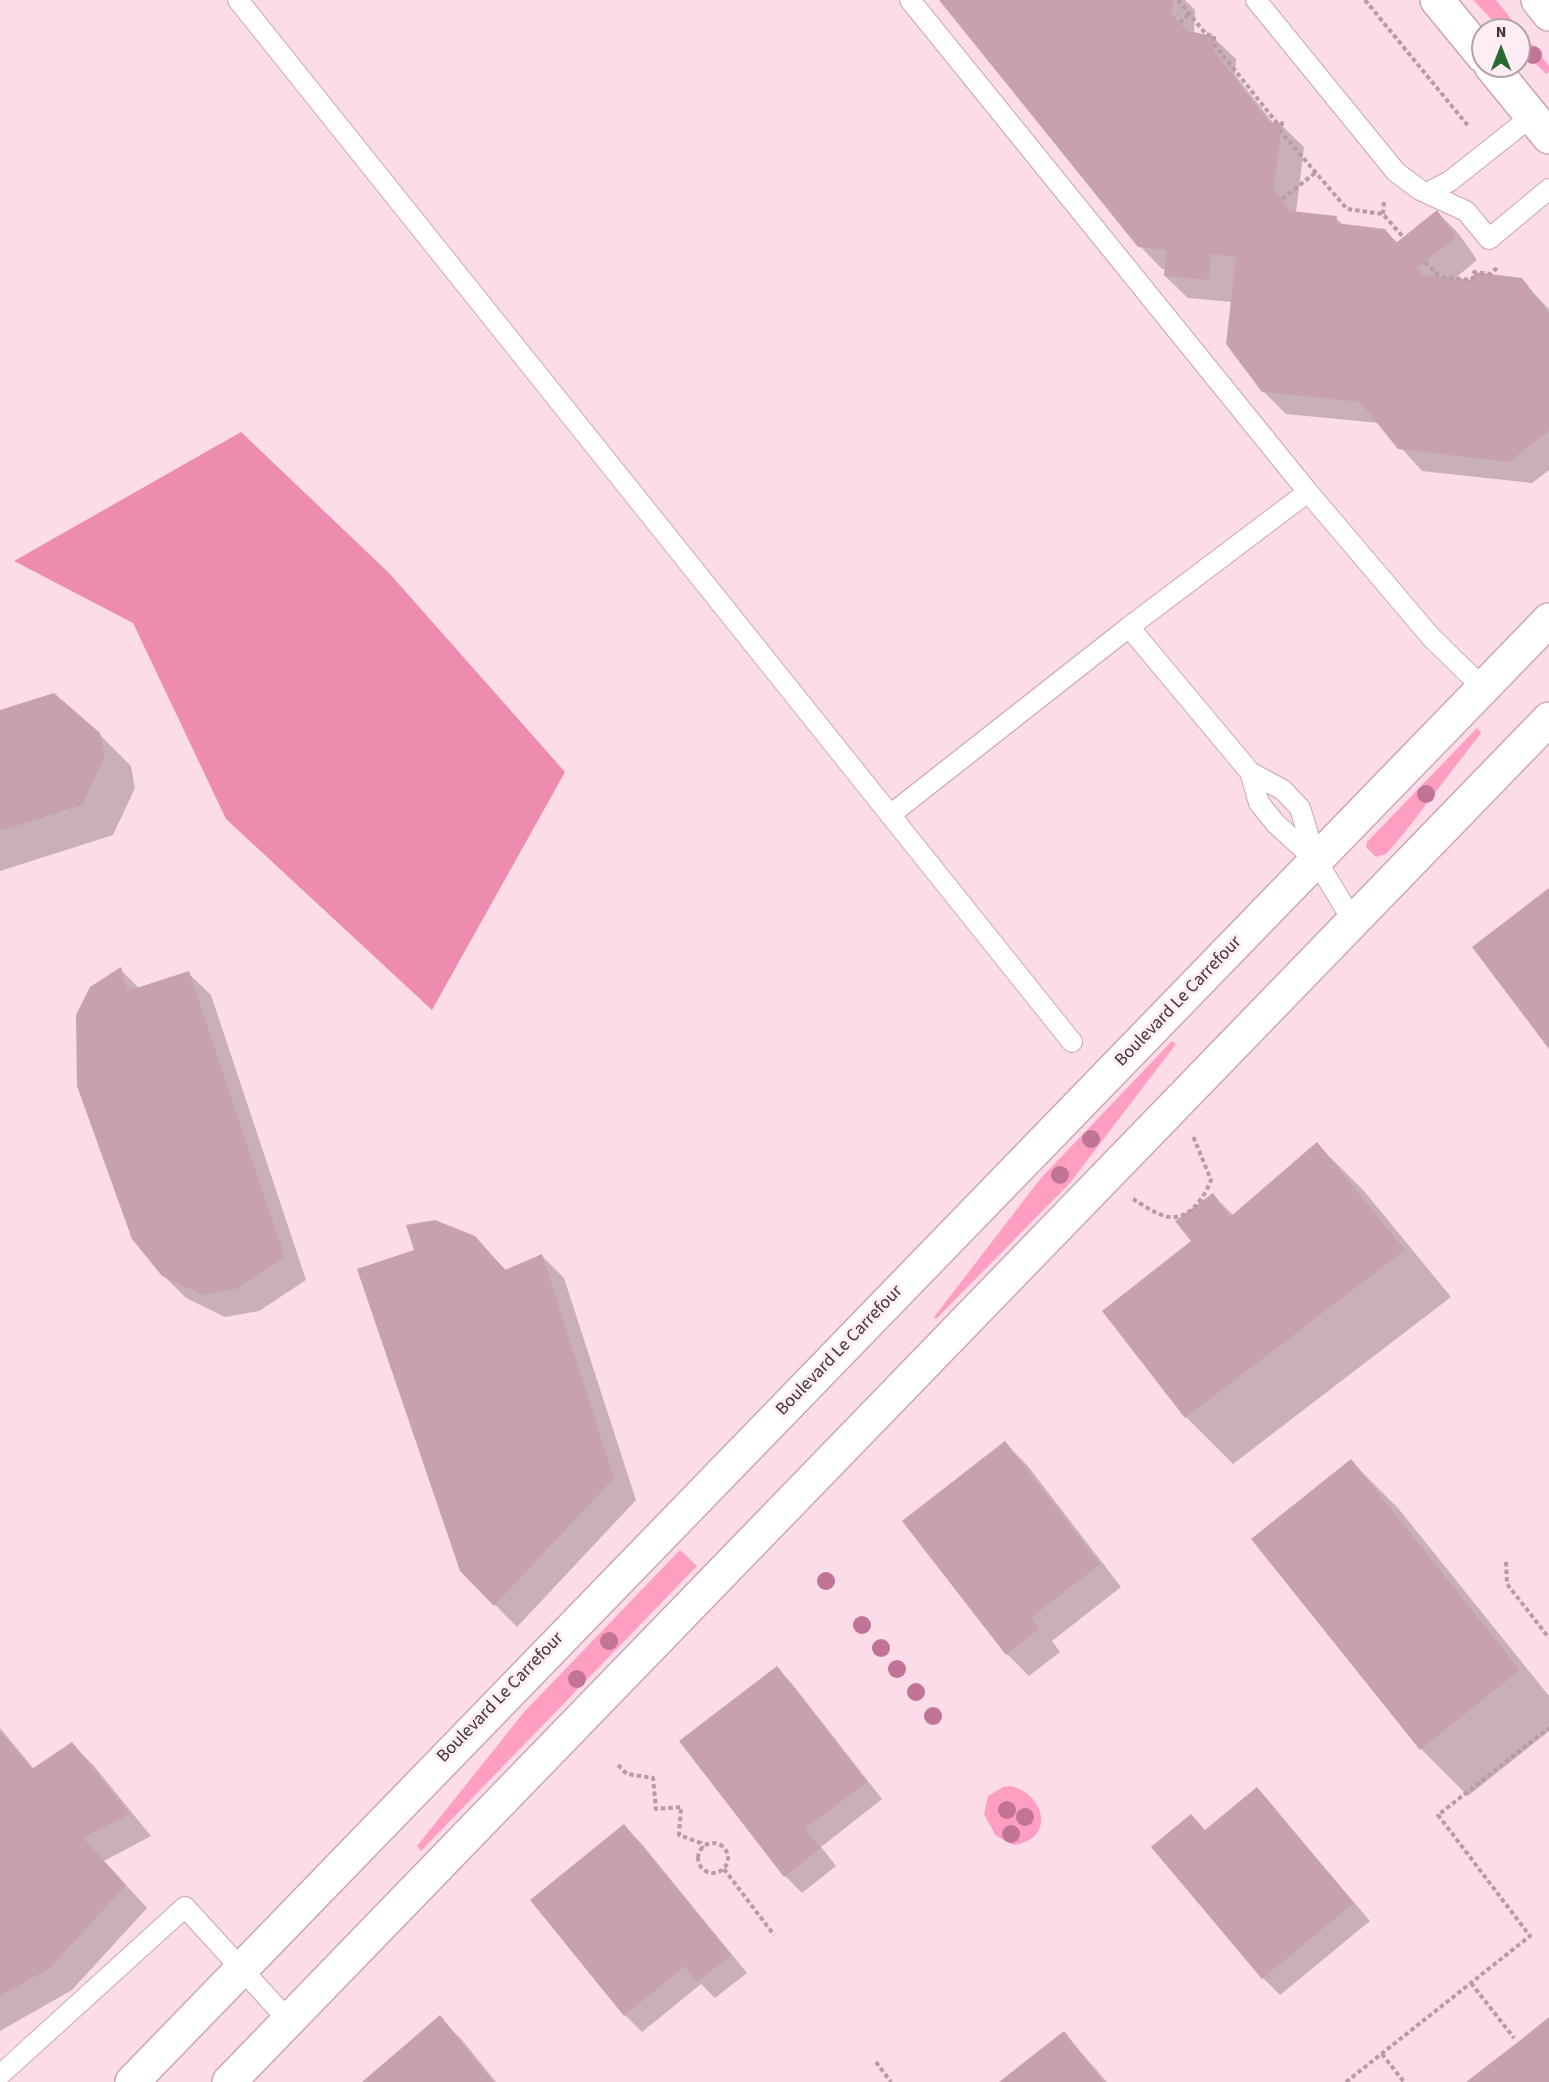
<!DOCTYPE html>
<style>
body{margin:0}
#map{position:relative;width:1549px;height:2082px;overflow:hidden;background:#fcdce6;font-family:"Source Sans 3",sans-serif}
canvas{display:block}
.north{position:absolute;left:1471px;top:18px;width:60px;height:60px;box-sizing:border-box;background:#feeef3;border:2px solid #b2a2a7;border-radius:50%;rotate:0deg;font-size:16px;font-weight:700;line-height:24px;text-align:center;color:#413136}
.north::after{content:'';display:block;margin:auto;width:21px;height:27px;background:#286933;clip-path:polygon(50% 0,100% 100%,50% 72%,0 100%)}
</style>
<div id="map">
<canvas width="1549" height="2082"></canvas>
<div class="north">N</div>
</div>
<script>
const g = document.querySelector('canvas').getContext('2d');
g.lineJoin = 'round';
function fillPath(path, color) {
  g.fillStyle = color;
  g.fill(path, 'evenodd');
}
function strokePath(path, color, width, dash) {
  g.strokeStyle = color;
  g.lineWidth = width;
  g.lineCap = dash ? 'butt' : 'round';
  g.setLineDash(dash || []);
  g.stroke(path);
}
function write(font, color, halo, rows, align = 'center') {
  g.font = font + ' "Source Sans 3",sans-serif';
  g.lineWidth = 6;
  g.setLineDash([]);
  g.textBaseline = 'middle';
  g.strokeStyle = halo;
  g.fillStyle = color;
  for (const [text, x, y, turn = 0] of rows) {
    g.save();
    g.translate(x, y);
    g.rotate((+turn || 0) * Math.PI / 180);
    g.textAlign = isNaN(turn) ? turn : align;
    if (halo) g.strokeText(text, 0, 0);
    g.fillText(text, 0, 0);
    g.restore();
  }
}
fillPath(new Path2D(`
 M1473,0H1496L1549,66V72L1546,74L1519,47V30H1502Z
 M1477,728L1481,733L1405,832L1386,854L1376,857L1366,847L1367,842Z
 M1172,1041L1176,1044L1070,1183L936,1319L934,1317L1041,1178Z
 M680,1550L697,1566L421,1851L417,1846L525,1711Z
 M1011,1786C1045,1794 1056,1839 1014,1845L996,1836L984,1814L988,1796L1003,1787Z`), '#fe9fc2');
fillPath(new Path2D(`
 M241,432L389,573L565,772L432,1010L226,819L133,623L14,561Z`), '#ee8cb0');
fillPath(new Path2D(`
 M941,0H1185L1195,10L1194,34L1213,37L1236,59L1235,75L1274,124L1281,125L1304,147L1296,212L1336,218L1344,226L1384,230L1398,243L1437,212L1459,234L1477,260L1453,280H1521L1549,309V470L1532,483L1422,471L1379,423L1286,414L1263,391L1232,302L1188,298L1165,276L1166,269H1162L1140,246Z
 M0,711L99,734L131,766L135,788L113,835L0,871Z
 M120,969L140,989L188,973L211,995L306,1280L259,1311L225,1317L186,1298L163,1275Z
 M1317,1144L1364,1191L1451,1297L1233,1464L1186,1417L1193,1242L1213,1195L1234,1216Z
 M474,1238L507,1271L542,1256L564,1278L636,1500L517,1627L461,1570Z
 M1005,1443L1027,1465L1121,1587L1052,1641L1060,1652L1029,1676L1007,1654L904,1521Z
 M1351,1461L1398,1508L1549,1696V1731L1468,1796L1421,1749Z
 M777,1668L793,1685L882,1799L821,1847L836,1866L802,1893L785,1876Z
 M0,1728L34,1769L72,1744L94,1766L151,1836L104,1861L147,1908L72,1990L0,2031Z
 M1257,1789L1370,1921L1280,1995L1263,1978L1206,1831Z
 M624,1826L641,1843L747,1973L715,1998L701,1984L642,2032L625,2015Z
 M440,2018L462,2040L496,2082H364Z
 M1064,2033L1107,2082H1001Z`), '#0003');
fillPath(new Path2D(`
 M939,0H1173L1172,14L1187,31L1214,36V51L1269,122L1282,123L1274,188L1290,211L1337,216L1336,223L1385,229L1396,243L1437,210L1456,237L1417,268L1423,275L1472,280L1474,272L1522,278L1549,313V430L1509,462L1398,449L1360,402L1262,392L1226,344L1236,257L1211,254L1209,280L1164,276L1166,250L1138,247Z
 M54,693L100,733L105,756L82,805L0,831V710Z
 M1549,888V1049L1472,947Z
 M121,967L127,991L189,971L285,1257L236,1289L202,1295L162,1276L132,1239L77,1086L76,1015L90,987Z
 M1317,1142L1405,1250L1185,1418L1102,1311L1191,1241L1175,1221L1213,1193L1230,1217Z
 M435,1220L475,1236L505,1270L542,1254L614,1478L494,1606L460,1571L357,1269L414,1250L406,1225Z
 M1005,1441L1100,1564L1031,1618L1039,1629L1006,1655L902,1521Z
 M1351,1459L1520,1670L1420,1750L1251,1539Z
 M777,1666L867,1782L805,1829L821,1848L784,1877L679,1741Z
 M0,1731L32,1769L72,1742L130,1814L83,1838L126,1885L50,1968L0,1996Z
 M1257,1787L1354,1903L1262,1979L1151,1847L1191,1814L1205,1830Z
 M624,1824L731,1955L697,1982L685,1966L624,2016L530,1900Z
 M440,2015L493,2082H362Z
 M1549,2017V2082H1466L1518,2042Z
 M1064,2031L1103,2082H999Z`), '#c7a1ad');
const lane = new Path2D(`
 M238,0L1072,1042
 M910,0L1308,492
 M1256,0L1396,172L1420,190L1466,211L1489,239L1549,189
 M1427,193L1450,181L1532,116
 M1250,772L1259,803L1276,824L1316,860
 M890,815L1129,627
 M1353,921L1316,860L1300,808L1283,790L1250,772L1129,627L1308,492L1431,637L1483,688
 M0,2075L185,1907L289,2021`);
const secondary = new Path2D(`
 M1437,0L1483,56
 M1538,0L1549,14
 M1491,66L1549,137
 M132,2082C601,1592 1078,1109 1549,620
 M229,2082L1549,719`);
strokePath(lane, '#cba5b1', 22);
strokePath(secondary, '#cba5b1', 36);
strokePath(new Path2D(`
 M1178,0L1206,34L1214,36V44L1277,123H1282L1281,132L1347,209L1383,214L1403,237
 M1365,0L1469,127
 M1180,23L1189,13
 M1282,199L1315,173
 M1383,214L1384,200
 M1425,262L1440,277L1472,280L1474,272L1490,274L1498,267
 M1133,1199C1142,1204 1152,1212 1162,1215C1187,1225 1204,1198 1211,1180L1193,1136
 M1506,1562L1507,1584L1549,1638
 M618,1765L627,1774L653,1778L656,1809L681,1807L679,1835L701,1843L703,1848
 M698 1858a15 15 0 1 1 30 0a15 15 0 1 1-30 0Z
 M724,1869L774,1935
 M1471,1983L1514,2038
 M1382,2054L1404,2082
 M876,2062L891,2082
 M1346,2082L1530,1936L1438,1815L1549,1728`), '#b79ca5', 4, [4.5, 3]);
strokePath(lane, '#fff', 20);
strokePath(secondary, '#fff', 33);
g.fillStyle = '#c17496';
for (const [x, y] of [
 [1533,55],
 [1426,794],
 [1091,1139],
 [1060,1175],
 [826,1581],
 [862,1625],
 [609,1641],
 [881,1648],
 [897,1669],
 [577,1679],
 [916,1692],
 [933,1716],
 [1007,1810],
 [1025,1817],
 [1011,1834]
]) {
  g.beginPath();
  g.arc(x, y, 9, 0, 2 * Math.PI);
  g.fill();
}
write('18px', '#413136', '#feeef3', [
 ["Boulevard Le Carrefour",1179,1002,-46],
 ["Boulevard Le Carrefour",840,1351,-46],
 ["Boulevard Le Carrefour",501,1698,-46]
]);
</script>
